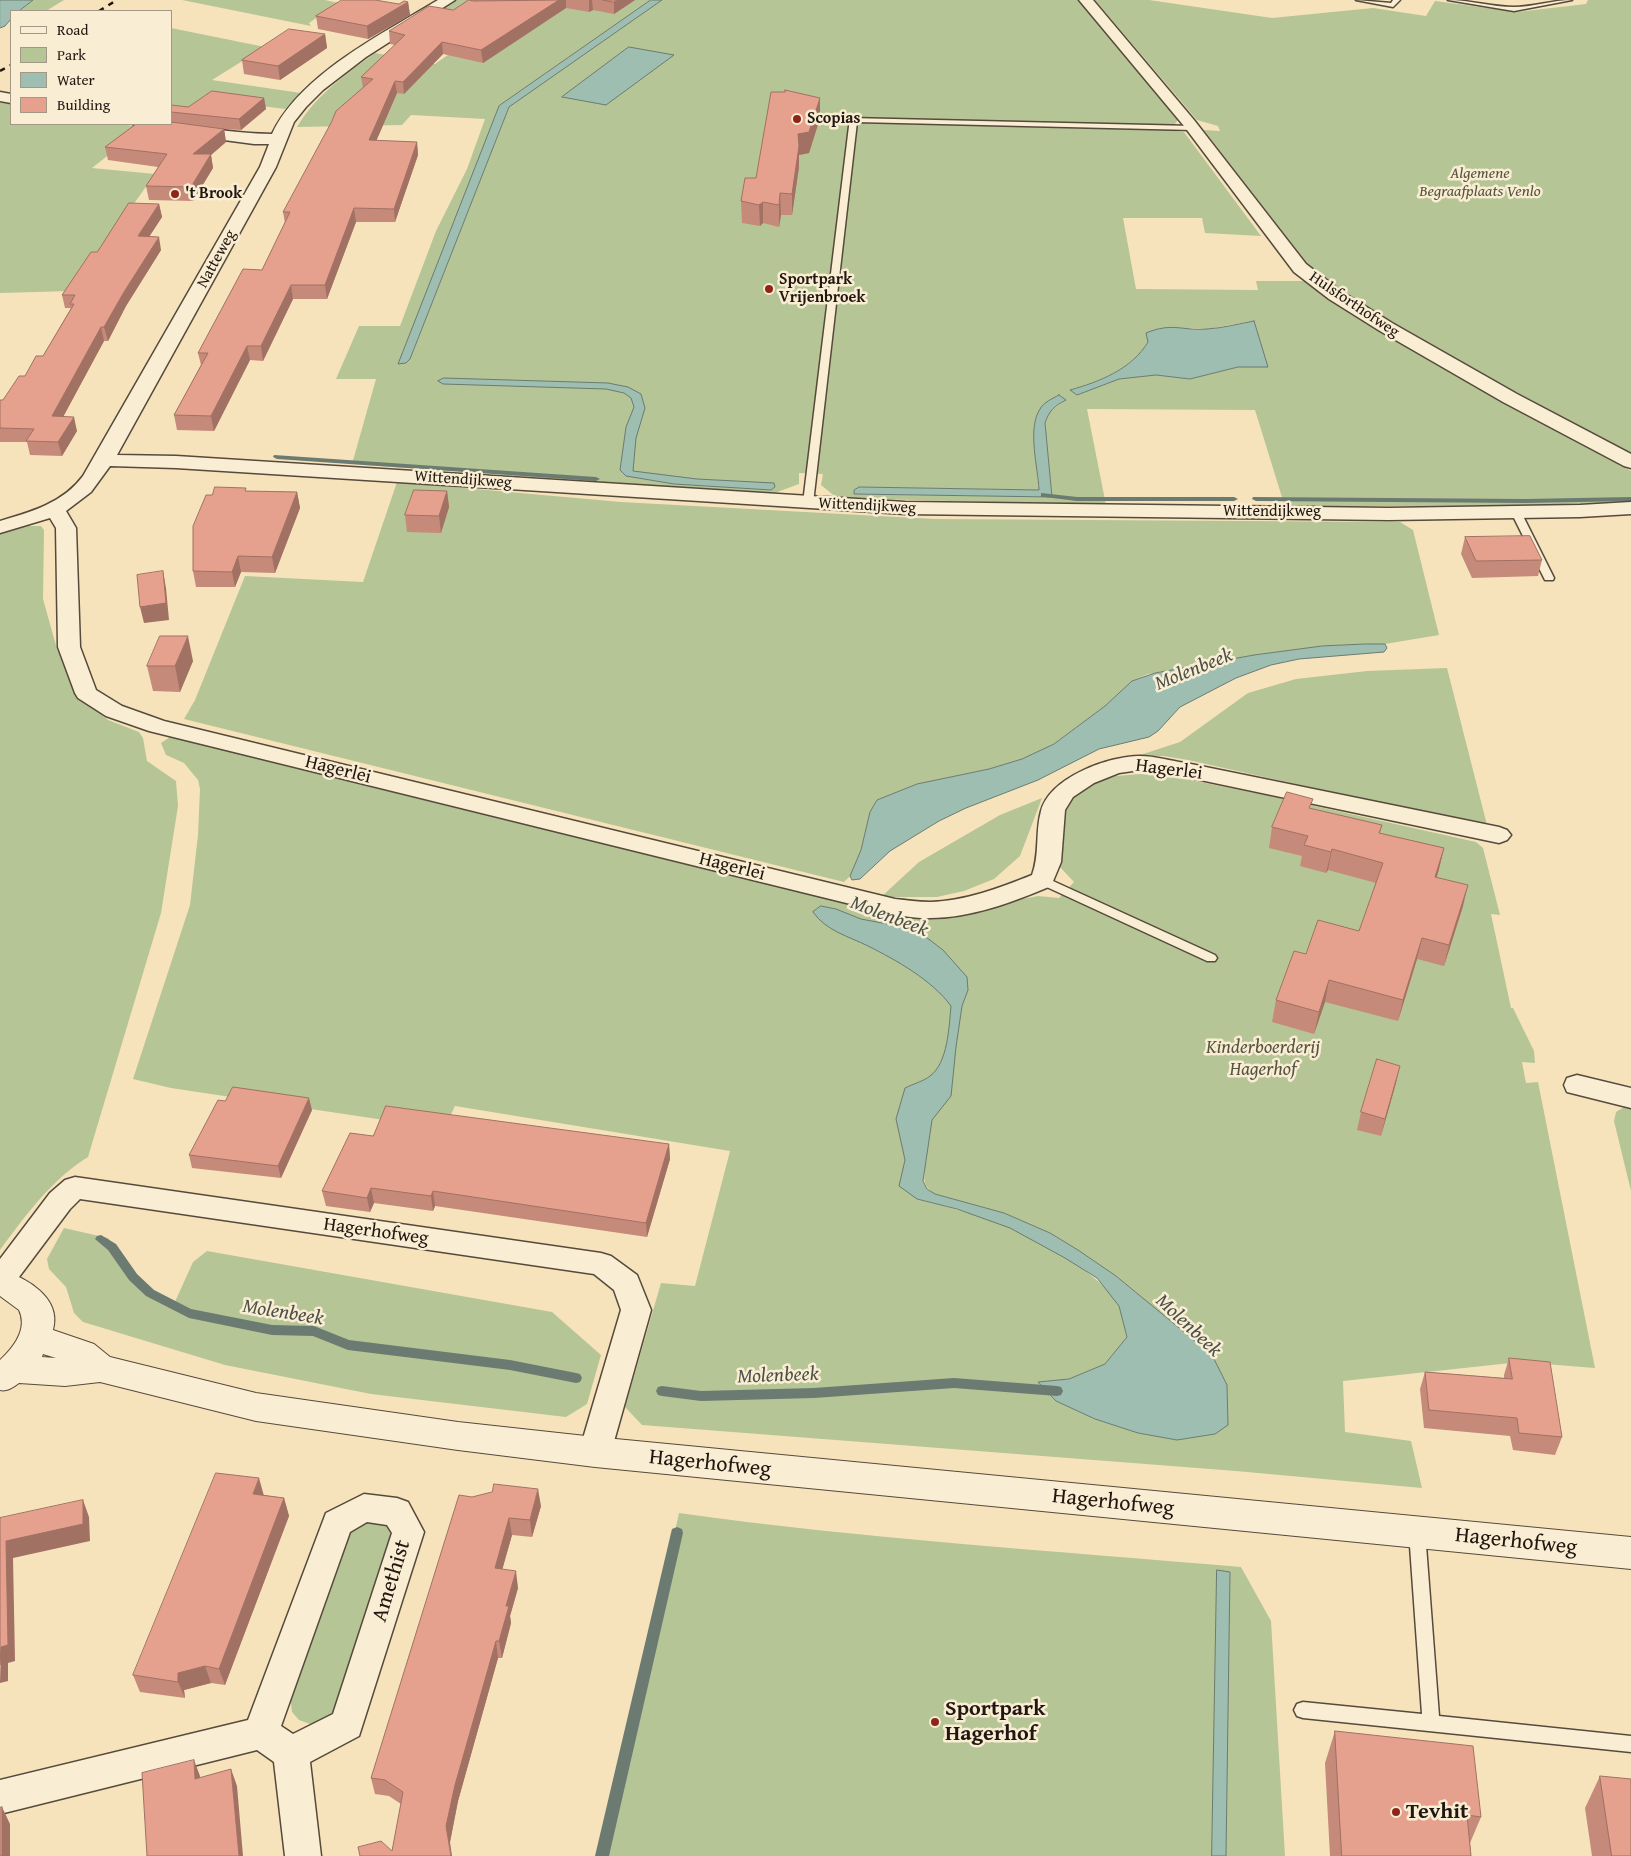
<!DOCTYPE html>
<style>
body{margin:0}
#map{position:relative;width:1631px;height:1856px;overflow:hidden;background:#f6e3bc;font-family:"Gentium Book Plus",serif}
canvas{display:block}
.legend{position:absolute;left:10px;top:10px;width:162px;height:115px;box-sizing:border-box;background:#f9edd3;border:1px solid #a39785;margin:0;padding:6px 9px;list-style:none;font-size:15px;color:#211710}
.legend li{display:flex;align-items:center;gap:10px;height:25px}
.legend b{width:25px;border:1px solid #a39785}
</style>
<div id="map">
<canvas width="1631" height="1856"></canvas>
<ul class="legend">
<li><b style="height:6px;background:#f9edd3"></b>Road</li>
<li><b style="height:14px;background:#b6c596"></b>Park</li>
<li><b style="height:14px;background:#9dbeb1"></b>Water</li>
<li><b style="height:14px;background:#e6a18e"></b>Building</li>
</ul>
</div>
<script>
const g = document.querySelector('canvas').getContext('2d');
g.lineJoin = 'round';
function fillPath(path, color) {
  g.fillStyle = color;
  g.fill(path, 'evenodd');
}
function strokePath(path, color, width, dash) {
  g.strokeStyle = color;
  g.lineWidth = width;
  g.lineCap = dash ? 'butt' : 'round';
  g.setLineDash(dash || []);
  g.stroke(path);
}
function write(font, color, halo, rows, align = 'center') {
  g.font = font + ' "Gentium Book Plus",serif';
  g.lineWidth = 5;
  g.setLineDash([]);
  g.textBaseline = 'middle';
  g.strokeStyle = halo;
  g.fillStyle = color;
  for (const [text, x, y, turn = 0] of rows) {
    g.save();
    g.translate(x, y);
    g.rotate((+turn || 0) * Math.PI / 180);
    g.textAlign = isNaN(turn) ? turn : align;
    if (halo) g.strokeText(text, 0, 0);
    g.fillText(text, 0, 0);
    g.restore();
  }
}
fillPath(new Path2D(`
 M33,0H64L46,11H19Z
 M182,0H325L343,4L335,5L309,23L311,26Z
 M453,0H651L499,106L410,359L509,107L662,0H1079L1178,120L1174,125H1163L1167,130L1184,132L1261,236L1205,233L1202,218H1123L1136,289L1258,290L1256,281H1305L1380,331L1631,471V502L1548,505L1285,507L1255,410L1087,409L1106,505L837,498L821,485L823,474L799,473V484L772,494L352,464L376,379H336L359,326H400L436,231L467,169L485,119L411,115L402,125L297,127C316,95 345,75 375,53L435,64L463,44L423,19ZM1254,321L1267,367H1238L1190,379L1156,375L1119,379L1077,395L1071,390C1100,381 1132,369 1148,342L1192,328L1207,329ZM1059,395L1065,400L1049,412L1045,423L1052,496L854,494V490L859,487L1039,490L1034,444L1035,422Z
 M1095,0H1149L1272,18L1373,8L1426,16L1435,1L1517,12L1586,4L1588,0H1631V454L1523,399L1386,319L1340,288L1308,264L1204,130L1220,131L1218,126L1197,120Z
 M171,28L265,47L212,80L301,93L285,109L230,102L171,124Z
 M0,100L11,103V124H119L144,127L92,168L155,174L72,291L0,293Z
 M397,482L621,502L934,519L1400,522L1413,530L1439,635L1385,644L1322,646L1254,655L1148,674L1132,681L1105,706L1054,744L1022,759L989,769L917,784L877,800L870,812L861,850L850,876L844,882L184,719L195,700L245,576L363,582Z
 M24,526H41L44,530L43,599L57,649L69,677L80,697L108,720L139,732L143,738L147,761L176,781L178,806L161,913L88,1157C52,1179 25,1216 0,1250V533Z
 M1447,668L1487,825L1443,817L1188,760L1163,756H1137L1180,742L1248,693L1296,679L1367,671Z
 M170,737L525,825L787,885L961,911L1038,896L1059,898L1074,882L1059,866V816L1072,797L1091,784L1116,776L1141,774L1165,775L1270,796L1476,842L1483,848L1500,915L1491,914L1511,1008H1513L1534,1051L1535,1063L1522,1062L1526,1083L1538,1082L1595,1368L1520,1362L1343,1381L1345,1432L1411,1441L1422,1488L1236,1471L642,1425L625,1407L661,1283L695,1286L730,1151L455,1106L444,1129L171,1088L133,1079L190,905L198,835L200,789L198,780L184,763L166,755L161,743ZM925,1170C923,1183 925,1187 935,1194L1004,1213L1050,1233L1078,1250L1116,1276L1142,1298L1215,1434L1177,1440L1138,1433L1095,1419L1056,1401L1038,1382L1069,1379L1105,1364L1127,1337C1125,1327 1123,1316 1120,1307C1107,1278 1038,1239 1009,1227C979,1215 948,1207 916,1199Z
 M1042,798L1020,856L994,879L964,891L937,897H881L919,862L1000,815Z
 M1624,1107L1631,1109V1191L1614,1121L1616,1112Z
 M64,1228L108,1238C125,1263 146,1290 174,1304L193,1262L207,1251L552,1312L601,1355L587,1404L566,1417L371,1394L225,1365L83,1322L74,1313L66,1287L49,1269L47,1259Z
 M679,1513C865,1539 1054,1551 1241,1567L1271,1621L1285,1856H604Z
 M368,1519L389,1524L395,1531L342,1708L322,1723L310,1724L299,1720L292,1712L290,1696L348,1530Z`), '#b6c596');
const water = new Path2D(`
 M0,0H33L19,11H11V19L5,26L0,28Z
 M651,0H662L509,107L410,359L406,363L398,364L499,106Z
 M629,47L674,55L606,105L562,97Z
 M1254,321L1268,367H1238L1190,379L1156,375L1119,379L1077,395L1070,390C1099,382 1132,369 1148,342L1146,333C1173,322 1181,331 1207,329C1223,328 1238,324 1254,321Z
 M444,378L608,383L628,387L641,394L645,408L636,438L633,471L697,479L774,483L775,487L771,490L674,484L626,476L620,470L626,427L634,407L631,398L624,393L606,389L443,384L438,381Z
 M1059,395L1066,400C1054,406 1049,411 1045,423L1052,497L854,494V490L859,487L1039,490C1038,467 1027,429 1040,409C1044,402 1052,399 1059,395Z
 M1365,644H1385L1387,648L1384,652L1299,659L1271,665L1236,678L1180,707L1158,731L1149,737L1099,749L1038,780L966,808L939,821L890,851L860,879L852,880L850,876L861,850L870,812L877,800L917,784L989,769L1022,759L1054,744L1105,706L1132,681L1155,673L1254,655L1322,646Z
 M821,906L836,909L861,919L898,926L922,934L943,950L967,977L968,990L962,1006L956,1047L951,1096L932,1120L923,1181L927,1189L935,1194L1004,1213L1050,1233L1078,1250L1116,1276L1212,1355L1227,1385L1228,1425L1215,1434L1177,1440L1138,1433L1095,1419L1056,1401L1038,1382L1069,1379L1105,1364L1127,1337L1119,1306L1097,1278L1065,1258L1010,1228L957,1209L917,1199L899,1186L905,1160L896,1119L905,1088C913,1084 924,1081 930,1076C948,1063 949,1026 951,1006C932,980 896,960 868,946C848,936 826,931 813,912Z
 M1217,1570L1230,1572L1226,1856H1212Z`);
fillPath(water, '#9dbeb1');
strokePath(water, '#6b7b71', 1);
fillPath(new Path2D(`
 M274,455L596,477L600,479L596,481L277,459L273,457Z
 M1041,493L1077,497H1234L1238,499L1234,501H1077L1044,497H1041Z
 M1253,497L1526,499L1631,497V501L1526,503L1256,501L1252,499Z
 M101,1235L116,1244L137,1274L154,1290L191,1309L272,1325L314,1326L349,1340L510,1360L576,1373L580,1374L582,1378L580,1382L576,1383L510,1370L348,1350L313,1336L272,1335L189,1318L146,1296L129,1280L108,1250L95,1239L97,1236Z
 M954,1378L1057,1386L1061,1387L1063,1391L1061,1395L1057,1396L954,1388L814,1398L701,1401L662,1396L658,1395L656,1391L658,1387L662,1386L701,1391L814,1388Z
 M677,1527L682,1529L683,1533L609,1856H595L671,1533L672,1529Z`), '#6b7b71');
const service = new Path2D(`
 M1356,0L1391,3L1393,0H1400L1393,7Z
 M1448,0C1470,0 1492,7 1514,7C1533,7 1553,0 1572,0L1514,11Z
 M850,118L1193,126L1197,128L1193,130L857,122L813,503L808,506L803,503Z
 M1516,509L1521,512L1554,578L1553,580H1545L1511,512Z
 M1042,876L1215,955L1217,958L1215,961H1207L1038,883L1036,880Z
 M1417,1525L1423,1527L1425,1532L1439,1716L1631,1736V1752L1303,1718L1297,1716L1294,1710L1297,1704L1303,1702L1422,1714L1409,1532L1411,1527Z`);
const minor = new Path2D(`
 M438,0H455L366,57L323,90L306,107L294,122L276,167L117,455L176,456L905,502L1389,508L1580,505L1631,502V514L1580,517L1389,520L905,514L176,468L110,466L91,492L66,511L76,528L80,647L96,690L122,706L164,721L895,899C907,900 918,902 930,902C965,901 1000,888 1032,875C1040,854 1035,832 1041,811C1050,777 1109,756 1140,756C1155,756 1171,761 1186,763L1499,827L1507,830L1511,835L1507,840L1499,843L1186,777L1140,770L1119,773L1094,783L1073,797L1065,810L1061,862L1051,886C1013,902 971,918 930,918C918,919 907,916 895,915L149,731L106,716L78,698L75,693L58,647L56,528L50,518L0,533V521C31,512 63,503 83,476L260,167L269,144H254L141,129L136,127L133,124C180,121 226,134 272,134C300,74 384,33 438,0Z
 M1079,0H1093L1194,120L1306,264L1341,291L1392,323L1517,394L1631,454V468L1624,466L1503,402L1380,331L1329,299L1294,272L1184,126Z
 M0,92L11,94V103L0,101Z
 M1577,1075L1631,1088V1108L1567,1092L1564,1085L1567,1078Z
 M75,1177L601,1253L611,1256L637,1275L651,1310L611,1452L606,1461L595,1465L584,1461L579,1452L621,1310L614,1290L594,1274L80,1199L70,1209L10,1289L0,1293V1259L50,1193L65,1180Z
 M364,1494L397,1498L408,1502L424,1532L359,1736L310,1762L321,1856H285L274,1762L257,1750L0,1814V1780L248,1720L326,1513ZM367,1522L387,1525L392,1533L333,1714L293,1734L281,1726L350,1532Z`);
const tertiary = new Path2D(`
 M0,1269C26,1278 62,1297 53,1330L94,1344L110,1357L256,1393L458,1422L595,1437L1631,1537V1569L595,1467L458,1450L256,1421L100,1382L65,1386L19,1383C14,1387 6,1392 0,1390V1360C14,1347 28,1329 19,1310L0,1296ZM43,1354L56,1358L42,1357Z`);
strokePath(service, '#564a3b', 3);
strokePath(minor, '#564a3b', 3);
strokePath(tertiary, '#564a3b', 2);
fillPath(service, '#f9edd3');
fillPath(minor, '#f9edd3');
fillPath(tertiary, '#f9edd3');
strokePath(new Path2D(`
 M99,11L117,0
 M0,71L11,65`), '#211710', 2.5, [5.5, 5.5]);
fillPath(new Path2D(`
 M474,0H635L614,14L593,10L589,12L566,8L483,63L443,54L404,94L397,93L376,141L417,142L418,155L395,222H356L327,299H293L263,361L250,360L214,431L177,430L174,415L201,365L198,353L262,270L285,223L283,212L363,88L361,77L395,45L390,44L389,31L453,10Z
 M408,2L410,15L368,39L318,29L316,16L399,4Z
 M325,34L327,48L280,80L244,74L242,60Z
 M264,98L266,109L241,130L224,129L226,142L211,155L213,168L193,201L149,200L146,186L158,167L108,160L105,147L171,124V105L188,107Z
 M820,98V118L809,153L799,155V167L792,215H781L779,227L763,223L760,226L742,223L741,201L756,178Z
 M159,204L162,217L149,237L161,250L126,306L108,341H104L63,417L77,431L62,456L30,455L27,442H0V400H3L43,356L71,308H65L62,295L97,252Z
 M247,491L297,492L300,508L275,573L241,572L235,587H196L193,571L212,495Z
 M447,491L449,507L441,533L407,532L405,515Z
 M1465,537L1542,560L1538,576L1472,578L1461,554Z
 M193,661L180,692L153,691L147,666Z
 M1312,809L1382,825L1380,833L1444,848L1437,877L1463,906L1444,966L1417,959L1398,1021L1325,1002L1314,1034L1272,1022L1276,1000L1306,954L1359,931L1376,883L1328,870L1326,873L1300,866L1302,856L1269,848L1272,827Z
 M1396,1083L1381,1136L1357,1130L1361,1112Z
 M312,1110L281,1178L192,1168L189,1155Z
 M373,1136L669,1144L670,1159L647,1237L435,1206L433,1211L374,1203L370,1212L326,1206L322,1191Z
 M1509,1358L1562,1437L1555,1455L1513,1450L1510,1436L1424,1428L1420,1389L1425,1372L1504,1378V1375Z
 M264,1495L284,1498L289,1516L225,1685L211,1683L184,1690L185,1698L140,1692L133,1675Z
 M472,1497L541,1506L532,1537L512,1535L502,1569L518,1588L510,1616L511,1623L502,1658H498L458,1801L450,1842L392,1851L401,1804L389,1796L375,1794L371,1778Z
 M1335,1731L1481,1817L1470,1843L1471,1856H1330L1325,1763Z
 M1600,1776L1631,1856H1592L1585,1808Z`), '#c68a7a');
fillPath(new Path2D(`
 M559,0H566V8L483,63L481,50Z
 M589,0H592L593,10L589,12Z
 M617,0H635L614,14V2Z
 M408,2L410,15L368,39L367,26Z
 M325,34L327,48L280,80L278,66Z
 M442,42L443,54L404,94L403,82Z
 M395,81L397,93L371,153L369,140Z
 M264,98L266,109L241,130L239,119Z
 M820,98V118L809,153L799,155V167L792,215V194L798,134Z
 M224,129L226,142L211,155L213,168L193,201L191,187L193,154Z
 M417,142L418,155L395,222L394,209Z
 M780,193L781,215L779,227V205Z
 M763,202V223L760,226L759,205Z
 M159,204L162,217L141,249L138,236Z
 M354,208L356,222L327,299L325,285Z
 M159,237L161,250L126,306L108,341L104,327L124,292Z
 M291,285L293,299L263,361L261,346Z
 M101,327L104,341L56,430L52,416Z
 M247,346L250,360L214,431L211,416Z
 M74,417L77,431L62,456L58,442Z
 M447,491L449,507L441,533L439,516Z
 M297,492L300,508L275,573L272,557Z
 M238,556L241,572L235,587L232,572Z
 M163,571L166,588L169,620L144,623L140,607Z
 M188,636L193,661L180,692L175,666Z
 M1444,848L1439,869L1430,898L1435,877Z
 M1332,849L1328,870L1326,873L1331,852Z
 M1468,885L1463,906L1444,966L1449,945Z
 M1422,938L1417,959L1398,1021L1403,1000Z
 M1329,980L1325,1002L1314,1034L1319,1012Z
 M1400,1066L1396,1083L1381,1136L1385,1119Z
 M309,1098L312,1110L281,1178L278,1166Z
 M669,1144L670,1159L647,1237L646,1223Z
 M371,1188L374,1203L370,1212L367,1198Z
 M433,1191L435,1206L433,1211L431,1196Z
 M259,1478L264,1496L253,1494Z
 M538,1489L541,1506L532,1537L530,1520Z
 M284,1498L289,1516L225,1685L219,1669Z
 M83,1500L89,1517L90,1541L13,1558L15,1661L8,1663V1681L0,1683L1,1647L6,1541Z
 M509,1518L512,1535L498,1585L495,1568Z
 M516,1571L518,1588L510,1616L511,1623L502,1658L499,1641L506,1606Z
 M496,1641L498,1658L458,1801L450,1842L452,1856H451L446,1826L455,1785Z
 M205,1666L211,1683L184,1690L185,1698L178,1682V1673Z
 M194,1760L200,1776L201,1796L195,1779Z
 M231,1769L237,1786L243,1856H239Z
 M2,1807L10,1824V1856H2Z`), '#a17163');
const building = new Path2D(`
 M342,0H375L399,4L404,1L408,2L367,26L316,16Z
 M469,0L473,1L559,0L481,50L442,42L403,82L395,81L369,140L417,142L394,209L354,208L325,285H291L261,346H247L211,416L174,415L208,353H198L243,269L262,270L290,212H283L332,121L336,111L373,79L361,77L405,35L389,31L429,6L453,10Z
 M603,0H617L614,2Z
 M289,29L325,34L278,66L242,60Z
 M785,90L820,98L809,132L798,134L799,146L792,194L780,193L779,205L763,202L759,205L741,201L745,178H756L771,92H785Z
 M212,91L264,98L239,119L171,112V105L188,107Z
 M171,122L224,129L193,154H211L191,187L146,186L167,154L105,147L136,124H171Z
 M129,203L159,204L138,236L159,237L124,292L104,327H101L52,416L74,417L58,442L26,441L34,429L0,428V400H3L19,376H25L36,356H43L74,304H70L75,295H62L91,252H97Z
 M215,487L246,488L245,491L297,492L272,557L238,556L232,572L193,571V526L206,495H212Z
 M414,490L447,491L439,516L405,515Z
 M1530,536L1542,560L1476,561L1465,537Z
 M163,571L166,603L140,607L137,575Z
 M160,636H188L175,666H147Z
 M1287,792L1313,799L1309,808L1382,825L1379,833L1444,848L1435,877L1468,885L1449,945L1422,938L1403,1000L1329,980L1319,1012L1276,1000L1294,951L1306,954L1318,920L1359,931L1383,863L1332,849L1331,852L1304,845L1308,836L1272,827Z
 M1377,1059L1400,1066L1385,1119L1361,1112Z
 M233,1087L309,1098L278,1166L189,1155L218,1100L225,1101Z
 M386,1106L669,1144L646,1223L433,1191L431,1196L371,1188L367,1198L322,1191L350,1133L373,1136Z
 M1509,1358L1550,1362L1562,1437L1519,1433L1517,1418L1429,1410L1425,1372L1512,1379Z
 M216,1473L259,1478L253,1494L284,1498L219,1669L205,1666L178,1673V1682L133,1675Z
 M494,1484L538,1489L530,1520L509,1518L495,1568L516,1571L506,1606H509L499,1641H496L455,1785L446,1826L451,1856H360L358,1847L381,1841L392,1851L403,1792L385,1780L371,1778L459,1495L472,1497L492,1492Z
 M83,1500V1524L6,1541L8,1645L1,1647L0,1665V1518Z
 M1335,1731L1473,1746L1481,1817L1467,1815L1471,1856H1342Z
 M194,1760L195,1779L231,1769L239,1856H147L142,1773Z
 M1600,1776L1631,1779V1856H1612Z
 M2,1807V1856H0V1808Z`);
fillPath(building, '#e6a18e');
strokePath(building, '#a17163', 1);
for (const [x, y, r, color] of [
 [797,119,5,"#8f2418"],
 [175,194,5,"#8f2418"],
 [769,289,5,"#8f2418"],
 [935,1722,5,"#8f2418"],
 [1396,1812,5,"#8f2418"]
]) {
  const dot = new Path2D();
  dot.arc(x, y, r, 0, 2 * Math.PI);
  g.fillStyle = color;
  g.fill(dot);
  strokePath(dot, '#f9edd3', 2);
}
write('bold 16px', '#211710', '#f9edd3', [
 ["Scopias",807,119],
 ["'t Brook",185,194],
 ["Sportpark",779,280],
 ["Vrijenbroek",779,298]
], 'left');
write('italic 16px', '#55543f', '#f9edd3', [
 ["Algemene",1480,174],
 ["Begraafplaats Venlo",1480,192]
]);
write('16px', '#211710', '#f9edd3', [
 ["Natteweg",217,259,-61],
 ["Hulsforthofweg",1354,305,34],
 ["Wittendijkweg",463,480,4],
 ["Wittendijkweg",867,506,3],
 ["Wittendijkweg",1272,512]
]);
write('19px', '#211710', '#f9edd3', [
 ["Hagerlei",338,770,14],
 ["Hagerlei",1169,770,7],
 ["Hagerlei",732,867,14],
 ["Hagerhofweg",376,1232,8]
]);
write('italic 19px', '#55543f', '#f9edd3', [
 ["Kinderboerderij",1263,1048],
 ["Hagerhof",1263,1070]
]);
write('italic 20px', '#4c5148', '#f9edd3', [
 ["Molenbeek",1194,670,-22],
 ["Molenbeek",889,917,21],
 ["Molenbeek",283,1313,9],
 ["Molenbeek",1188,1326,43],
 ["Molenbeek",778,1376,-2]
]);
write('22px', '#211710', '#f9edd3', [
 ["Hagerhofweg",710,1464,6],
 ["Hagerhofweg",1113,1503,6],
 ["Hagerhofweg",1516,1542,6],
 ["Amethist",392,1581,-73]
]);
write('bold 22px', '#211710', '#f9edd3', [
 ["Sportpark",945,1709],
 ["Hagerhof",945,1734],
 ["Tevhit",1406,1812]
], 'left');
</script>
